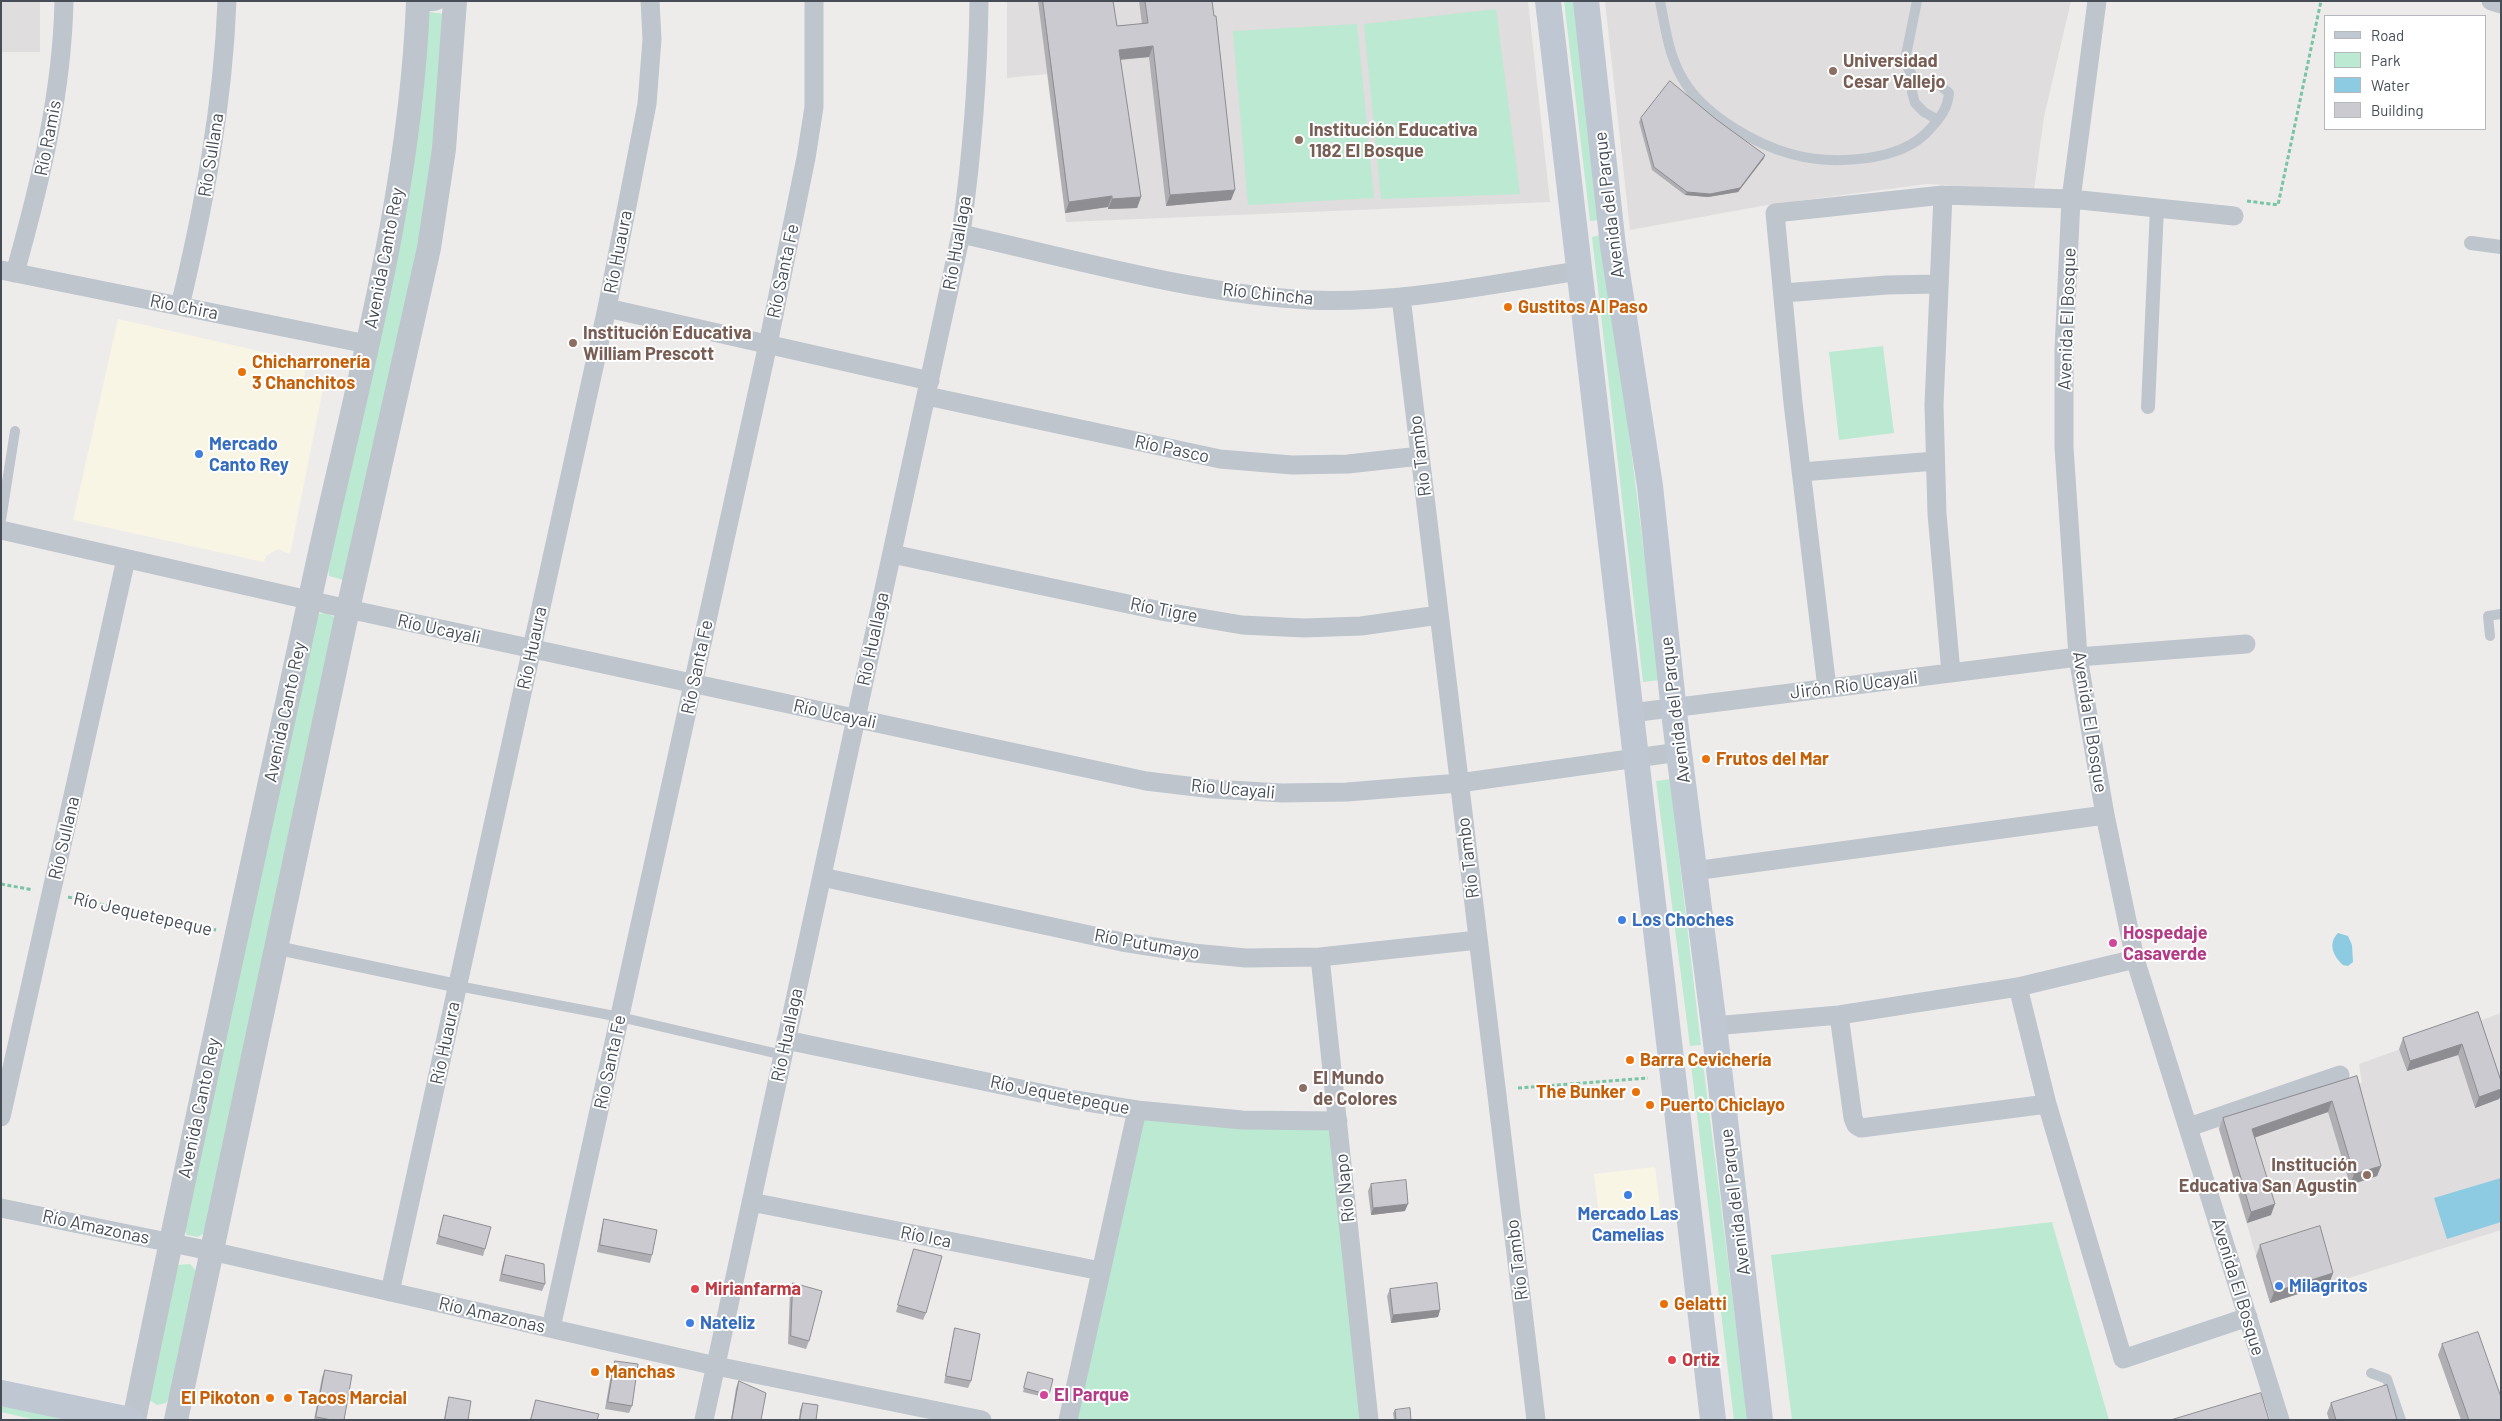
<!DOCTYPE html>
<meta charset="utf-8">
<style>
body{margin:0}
#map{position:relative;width:2502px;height:1421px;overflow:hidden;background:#eeeceb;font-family:Barlow,sans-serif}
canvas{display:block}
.frame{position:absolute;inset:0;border:2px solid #464d57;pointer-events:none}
.legend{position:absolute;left:2324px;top:15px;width:162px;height:115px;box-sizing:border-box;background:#fff;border:1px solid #b5b8bc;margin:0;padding:6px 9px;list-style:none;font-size:15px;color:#464d57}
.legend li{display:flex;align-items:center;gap:10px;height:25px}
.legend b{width:25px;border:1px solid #b5b8bc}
</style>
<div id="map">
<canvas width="2502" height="1421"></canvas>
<div class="frame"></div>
<ul class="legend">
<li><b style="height:6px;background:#bfc7d3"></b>Road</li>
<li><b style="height:14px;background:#bce9d1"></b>Park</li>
<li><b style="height:14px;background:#8dcbe3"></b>Water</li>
<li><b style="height:14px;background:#cacad0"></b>Building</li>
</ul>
</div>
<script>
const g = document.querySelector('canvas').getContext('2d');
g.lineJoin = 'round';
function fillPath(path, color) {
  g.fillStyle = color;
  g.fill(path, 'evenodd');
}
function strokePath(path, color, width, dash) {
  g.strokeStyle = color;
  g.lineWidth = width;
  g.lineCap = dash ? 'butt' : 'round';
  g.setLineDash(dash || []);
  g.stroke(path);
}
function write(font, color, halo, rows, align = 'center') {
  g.font = font + ' Barlow,sans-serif';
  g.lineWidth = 4;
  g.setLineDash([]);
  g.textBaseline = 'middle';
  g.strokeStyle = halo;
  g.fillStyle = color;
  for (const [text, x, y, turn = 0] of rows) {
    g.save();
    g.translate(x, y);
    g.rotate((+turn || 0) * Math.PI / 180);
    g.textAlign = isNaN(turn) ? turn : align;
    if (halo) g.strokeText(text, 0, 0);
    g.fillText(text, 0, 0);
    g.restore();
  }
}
fillPath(new Path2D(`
 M118,319L307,362L304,377L308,386L323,388L290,554L278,549L266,556L264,562L73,520Z
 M1655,1167L1661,1216L1600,1223L1594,1174Z`), '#f9f5e4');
fillPath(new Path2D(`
 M1,1H40V52H1Z
 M1007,1H1528L1550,202L1066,222L1047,74L1007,78Z
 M1605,1H2071L2044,117L2034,190L1927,184L1767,205L1630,230Z
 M2501,1013V1230L2270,1303L2218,1126L2362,1083L2359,1064Z`), '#dfdddd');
fillPath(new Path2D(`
 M1564,1H1575L1602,220L1590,221Z
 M1496,9L1520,194L1381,199L1364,24Z
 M430,12L444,14L434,183L344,580L329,576L328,565L426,21Z
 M1357,24L1374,198L1248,205L1233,31Z
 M1604,234L1660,680L1643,682L1592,237Z
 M1883,346L1894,433L1839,440L1829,352Z
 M326,613L337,618L206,1232L198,1237L187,1235L184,1230L317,614Z
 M1670,779L1701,1045L1690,1046L1656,781Z
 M1703,1063L1748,1420H1734L1691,1065Z
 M1137,1110L1338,1121L1369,1420H1068Z
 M2052,1222L2109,1420H1792L1771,1255Z
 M190,1264L197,1272L170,1396L166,1403L157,1405L149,1400L172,1274L178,1265Z
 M1,1396L110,1420H36L1,1412Z`), '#bce9d1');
fillPath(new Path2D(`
 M2338,933L2348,936L2352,945L2353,962L2348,966L2343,965C2334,957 2327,944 2338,933Z
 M2501,1178V1222L2447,1239L2434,1198Z`), '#8dcbe3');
strokePath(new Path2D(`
 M2247,201L2278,205L2321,1
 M1,884L33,890
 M68,897L216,930
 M1518,1088L1648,1078`), '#78c4a4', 3, [4, 2.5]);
strokePath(new Path2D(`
 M1660,1C1666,31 1669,61 1688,87C1709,117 1755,144 1791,154C1831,165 1901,163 1930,129C1940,118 1948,108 1949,93L1941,86L1914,79
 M1917,1L1906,55L1908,68L1914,79L1912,92L1915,103L1924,112L1938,120
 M1,520L15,431
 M2490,636L2488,616L2501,614
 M458,986L620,1017L783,1055
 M2371,1373L2387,1379L2401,1420`), '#bec5cd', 10);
strokePath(new Path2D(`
 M2471,243L2501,247
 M2148,407L2157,208
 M287,950L458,986`), '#bec5cd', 14);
strokePath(new Path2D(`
 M2097,1L2071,199L2064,350V447L2078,657L2105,815L2135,959L2280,1420
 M2491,1L2501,4
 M418,3L436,1
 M1943,195L1934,405L1937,514L1951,673
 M961,234C1074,259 1195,294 1309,300C1399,304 1491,284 1579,271
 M1,270L367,344
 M15,273C40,183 62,95 64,1
 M1783,293L1887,285L1938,284
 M1401,297L1536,1420
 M180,306C204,206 223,105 227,1
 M607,308L930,381
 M927,396L1220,459L1292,465L1348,464L1420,456
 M1802,472L1935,461
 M1,530L348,609L1146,781L1213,789L1282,793L1347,792L1459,783L1679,752
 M892,554L1166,612L1242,625L1304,628L1361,626L1439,615
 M1827,688L1793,403L1775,213L1943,195L2071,199L2234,216
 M1631,713L2078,657L2246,644
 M1694,871L2105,815
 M822,877L1122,942L1193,953L1246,958L1320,957L1478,940
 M1320,957L1369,1420
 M2018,987L2047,1104L2123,1359L2248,1317
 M1839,1015L1853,1118L1856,1125L1861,1128L2047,1104
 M1714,1026L1839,1015L2018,987L2135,959
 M786,1040L1069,1099L1137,1110L1242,1120L1338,1121
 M1,1117L126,559
 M2189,1127L2340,1075
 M751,1202L1101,1271
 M1,1208L211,1251L716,1366L982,1420
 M390,1292L607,308L647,104L652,39L650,1
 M551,1328L768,344L806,158L814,107V1
 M704,1420L961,234C972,155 978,80 979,1
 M1068,1420L1137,1110`), '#bec5cd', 19);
strokePath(new Path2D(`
 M134,1420C192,1135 255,851 317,566C358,380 411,193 418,1
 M176,1420L348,609L429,248L444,149L455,1`), '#bec5cd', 24);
strokePath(new Path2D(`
 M1548,1L1713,1420
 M1586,1L1613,246L1650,486L1675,721L1714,1026L1760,1420
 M1,1393L130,1420`), '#bfc7d3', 26);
fillPath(new Path2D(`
 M1038,1H1113L1117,26L1142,24L1139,1H1212L1231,200L1166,206L1149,57L1120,60L1141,197L1137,208L1108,209V207L1065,213Z
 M1641,118L1764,158L1738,192L1708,197L1685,195L1652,170L1639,122Z
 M2478,1012L2501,1081V1095L2499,1099L2475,1108L2458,1055L2407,1071L2399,1049L2403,1038Z
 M2357,1076L2381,1166L2377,1176L2350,1185L2328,1112L2255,1137L2271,1215L2247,1223L2219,1129L2223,1118Z
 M1371,1184L1405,1211L1371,1215L1368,1191Z
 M444,1215L485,1249L483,1256L436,1244Z
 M604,1219L652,1255L650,1263L597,1252L602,1226Z
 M2260,1245L2333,1273L2329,1284L2270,1303L2256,1256Z
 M914,1249L926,1313L923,1320L896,1312Z
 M506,1255L545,1284L542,1291L499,1281L503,1263Z
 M793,1283L809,1341L806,1349L788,1344L790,1291Z
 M1390,1289L1440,1310L1438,1317L1391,1323L1387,1296Z
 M955,1328L971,1381L968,1388L944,1383L953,1336Z
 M2442,1344L2501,1420H2461L2438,1355Z
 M615,1361L632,1406L629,1413L605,1409L612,1368Z
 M325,1370L344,1420H314L322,1377Z
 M1027,1376L1049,1395L1048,1398L1023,1392Z
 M739,1381L761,1420H731L736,1388Z
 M449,1397L468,1420H444L447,1404Z
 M536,1400L597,1420H530Z
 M803,1403L816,1420H799L800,1410Z
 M2331,1403L2397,1420H2329L2327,1413Z
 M1395,1410L1411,1420H1394L1393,1413Z`), '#aeaeb3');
fillPath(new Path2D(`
 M1153,46L1149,57L1115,60L1119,50Z
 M1765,155L1764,158L1738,192L1708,197L1685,195L1687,192Z
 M1235,190L1231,200L1166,206L1170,195Z
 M1112,196L1108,207L1065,213L1069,202Z
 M1141,197L1137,208L1108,209L1112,199Z
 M2462,1044L2458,1055L2407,1071L2410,1061Z
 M2501,1089V1095L2499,1099L2475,1108L2479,1097Z
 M2332,1101L2328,1112L2248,1140L2252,1129Z
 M2381,1166L2377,1176L2350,1185L2354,1174Z
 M1408,1204L1405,1211L1371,1215L1373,1208Z
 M2275,1204L2271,1215L2247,1223L2251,1212Z
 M2333,1273L2329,1284L2270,1303L2274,1292Z
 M1440,1310L1438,1317L1391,1323L1393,1315Z`), '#8d8d92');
const building = new Path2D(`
 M1043,1H1113L1117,26L1148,23L1145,1H1212L1214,16H1216L1235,190L1170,195L1153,46L1119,50L1141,197L1112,199V196L1069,202Z
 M1670,81L1717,120L1765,155L1740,188L1710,194L1687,192L1654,167L1641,118Z
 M2478,1012L2501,1081V1089L2479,1097L2462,1044L2410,1061L2403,1038Z
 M2357,1076L2381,1166L2354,1174L2332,1101L2252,1129L2275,1204L2251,1212L2223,1118Z
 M1406,1180L1408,1204L1373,1208L1371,1184Z
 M444,1215L491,1227L485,1249L439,1236Z
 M604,1219L657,1230L652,1255L600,1245Z
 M2320,1226L2333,1273L2274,1292L2260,1245Z
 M914,1249L942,1256L926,1313L898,1305Z
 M506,1255L544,1264L545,1284L502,1274Z
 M793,1283L822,1291L809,1341L791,1336Z
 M1437,1283L1440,1310L1393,1315L1390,1289Z
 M955,1328L980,1334L971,1381L946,1376Z
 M2478,1332L2501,1397V1420H2469L2442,1344Z
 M615,1361L638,1364L632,1406L608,1402Z
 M325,1370L352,1375L344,1420H332L316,1417Z
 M1028,1372L1053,1379L1049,1395L1024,1388Z
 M739,1381L766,1393L761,1420H732Z
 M2387,1385L2397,1420H2336L2331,1403Z
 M2261,1393L2269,1420H2171Z
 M449,1397L471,1401L468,1420H445Z
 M536,1400L599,1414L597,1420H531Z
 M803,1403L818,1405L816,1420H800Z
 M1410,1408L1411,1420H1396L1395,1410Z`);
fillPath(building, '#cacad0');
strokePath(building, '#8d8d92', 1);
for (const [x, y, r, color] of [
 [1833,71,5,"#8d6e63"],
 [1299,140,5,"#8d6e63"],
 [1508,307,5,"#e8710a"],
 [573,343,5,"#8d6e63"],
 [242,372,5,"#e8710a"],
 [199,454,5,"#3f7fe0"],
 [1706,759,5,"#e8710a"],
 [1622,920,5,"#3f7fe0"],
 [2113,943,5,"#d1479c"],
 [1630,1060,5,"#e8710a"],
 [1303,1088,5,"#8d6e63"],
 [1636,1092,5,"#e8710a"],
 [1650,1105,5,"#e8710a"],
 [2367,1175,5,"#8d6e63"],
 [1628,1195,5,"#3f7fe0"],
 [2279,1286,5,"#3f7fe0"],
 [695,1289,5,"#e0444e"],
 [1664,1304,5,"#e8710a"],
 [690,1323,5,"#3f7fe0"],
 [1672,1360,5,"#e0444e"],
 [595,1372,5,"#e8710a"],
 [1044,1395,5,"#d1479c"],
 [270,1398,5,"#e8710a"],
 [288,1398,5,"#e8710a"]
]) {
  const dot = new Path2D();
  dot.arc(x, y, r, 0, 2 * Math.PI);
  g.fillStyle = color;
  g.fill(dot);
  strokePath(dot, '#fff', 2);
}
write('bold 18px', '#785e54', '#fff', [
 ["Universidad",1843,61],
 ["Cesar Vallejo",1843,82],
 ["Institución Educativa",1309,130],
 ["1182 El Bosque",1309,151],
 ["Institución Educativa",583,333],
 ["William Prescott",583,354],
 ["El Mundo",1313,1078],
 ["de Colores",1313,1099],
 ["Institución",2357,1165,"right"],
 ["Educativa San Agustin",2357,1186,"right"]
], 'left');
write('18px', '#464d57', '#fff', [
 ["Río Ramis",48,138,-79],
 ["Río Sullana",211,155,-81],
 ["Avenida del Parque",1609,205,-97],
 ["Río Huallaga",957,243,-80],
 ["Río Huaura",618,252,-79],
 ["Avenida Canto Rey",384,258,-79],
 ["Río Santa Fe",783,271,-78],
 ["Río Chincha",1268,294,6],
 ["Río Chira",184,307,11],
 ["Avenida El Bosque",2067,319,-88],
 ["Río Pasco",1172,449,12],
 ["Río Tambo",1420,456,-97],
 ["Río Tigre",1164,610,11],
 ["Río Ucayali",439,629,12],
 ["Río Huallaga",873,639,-78],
 ["Río Huaura",532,648,-78],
 ["Río Santa Fe",697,667,-78],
 ["Jirón Río Ucayali",1854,685,-7],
 ["Avenida del Parque",1675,710,-97],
 ["Avenida Canto Rey",285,712,-78],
 ["Río Ucayali",835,714,12],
 ["Avenida El Bosque",2090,722,81],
 ["Río Ucayali",1233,789,5],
 ["Río Sullana",64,838,-77],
 ["Río Tambo",1468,858,-97],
 ["Río Jequetepeque",143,914,13],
 ["Río Putumayo",1147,944,10],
 ["Río Huallaga",787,1035,-78],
 ["Río Huaura",445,1043,-78],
 ["Río Santa Fe",610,1062,-78],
 ["Río Jequetepeque",1060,1095,11],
 ["Avenida Canto Rey",199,1108,-78],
 ["Río Napo",1345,1188,-96],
 ["Avenida del Parque",1735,1202,-97],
 ["Río Amazonas",96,1227,12],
 ["Río Ica",926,1237,11],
 ["Río Tambo",1517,1260,-97],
 ["Avenida El Bosque",2238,1287,73],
 ["Río Amazonas",492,1315,13]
]);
write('bold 18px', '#c56008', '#fff', [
 ["Gustitos Al Paso",1518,307],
 ["Chicharronería",252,362],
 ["3 Chanchitos",252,383],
 ["Frutos del Mar",1716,759],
 ["Barra Cevichería",1640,1060],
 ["The Bunker",1626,1092,"right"],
 ["Puerto Chiclayo",1660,1105],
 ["Gelatti",1674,1304],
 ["Manchas",605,1372],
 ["El Pikoton",260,1398,"right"],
 ["Tacos Marcial",298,1398]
], 'left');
write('bold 18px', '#366cbe', '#fff', [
 ["Mercado",209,444],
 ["Canto Rey",209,465],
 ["Los Choches",1632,920],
 ["Mercado Las",1628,1214,"center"],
 ["Camelias",1628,1235,"center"],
 ["Milagritos",2289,1286],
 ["Nateliz",700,1323]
], 'left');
write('bold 18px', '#b23c85', '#fff', [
 ["Hospedaje",2123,933],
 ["Casaverde",2123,954],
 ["El Parque",1054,1395]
], 'left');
write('bold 18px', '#be3a42', '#fff', [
 ["Mirianfarma",705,1289],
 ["Ortiz",1682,1360]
], 'left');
</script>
